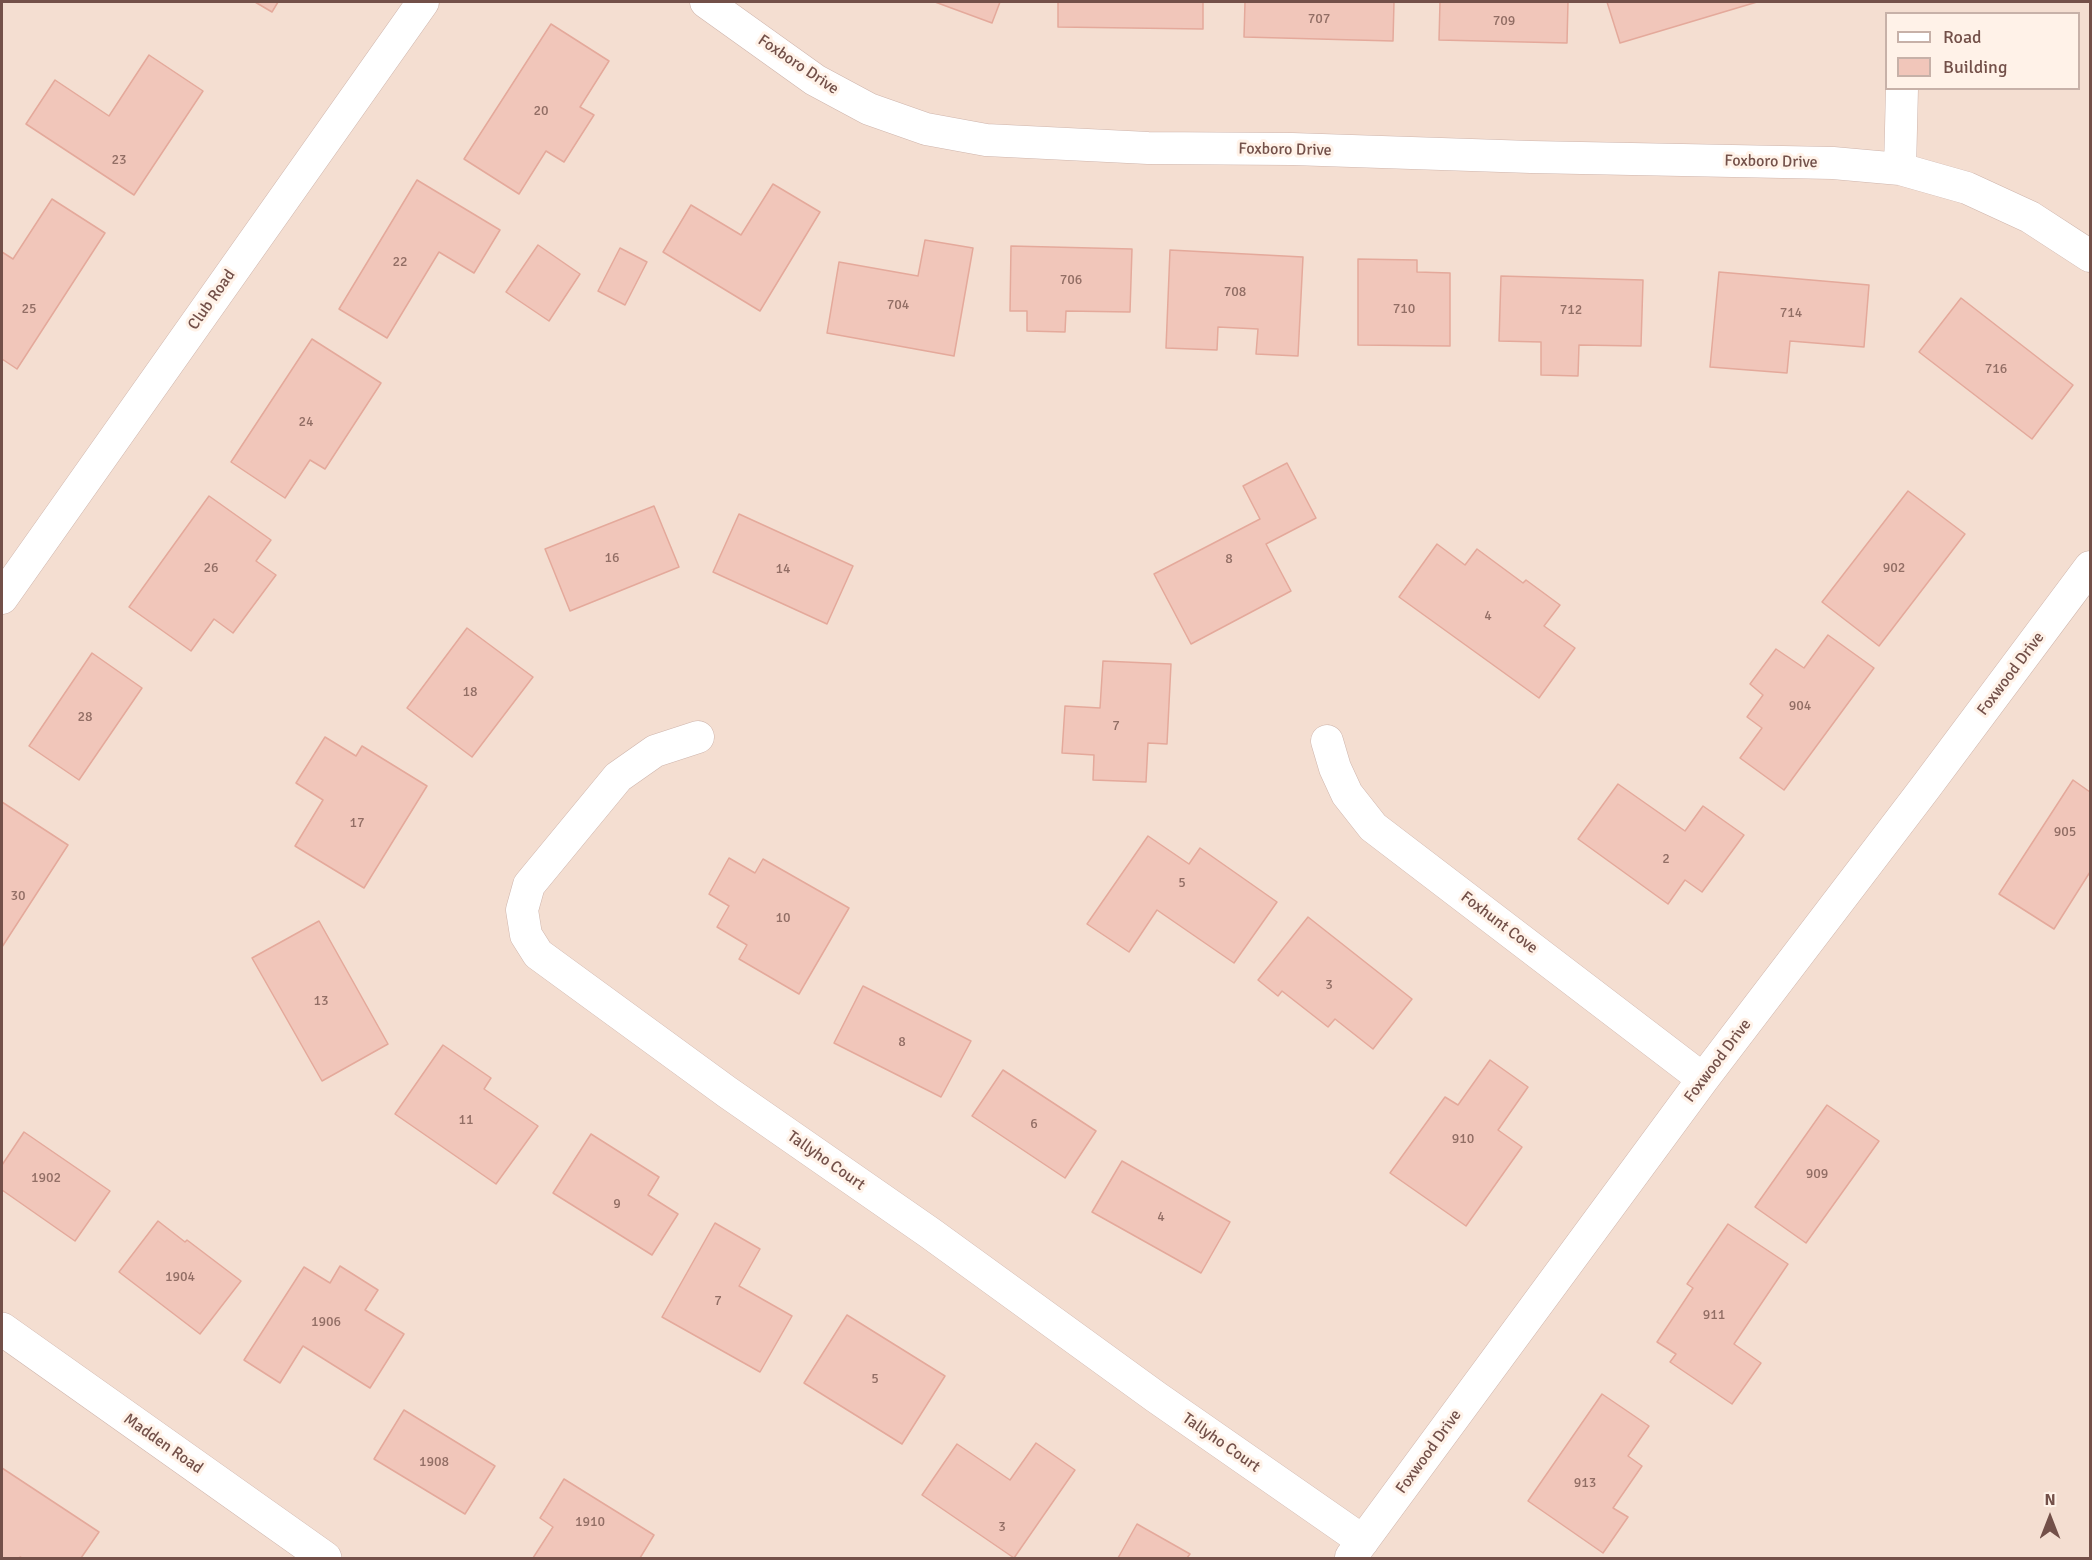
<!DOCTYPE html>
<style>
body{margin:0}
#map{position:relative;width:2092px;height:1560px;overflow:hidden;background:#fcede2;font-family:Signika,sans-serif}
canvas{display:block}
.frame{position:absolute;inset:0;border:3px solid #735049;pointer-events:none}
.legend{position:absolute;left:1885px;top:12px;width:195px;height:78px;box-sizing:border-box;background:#fff2e8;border:2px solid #c7b1a8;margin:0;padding:8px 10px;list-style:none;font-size:18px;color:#735049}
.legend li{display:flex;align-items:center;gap:12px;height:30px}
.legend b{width:30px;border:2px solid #c7b1a8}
.north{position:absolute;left:2020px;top:1488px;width:60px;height:60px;-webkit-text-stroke:4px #fff2e8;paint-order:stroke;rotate:0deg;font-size:16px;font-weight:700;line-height:24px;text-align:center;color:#735049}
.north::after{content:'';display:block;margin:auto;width:21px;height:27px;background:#735049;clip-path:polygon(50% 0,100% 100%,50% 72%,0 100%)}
</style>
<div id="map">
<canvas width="2092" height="1560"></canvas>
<div class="frame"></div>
<ul class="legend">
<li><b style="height:8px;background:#fff"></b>Road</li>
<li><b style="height:16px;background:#f1c6ba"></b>Building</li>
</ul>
<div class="north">N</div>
</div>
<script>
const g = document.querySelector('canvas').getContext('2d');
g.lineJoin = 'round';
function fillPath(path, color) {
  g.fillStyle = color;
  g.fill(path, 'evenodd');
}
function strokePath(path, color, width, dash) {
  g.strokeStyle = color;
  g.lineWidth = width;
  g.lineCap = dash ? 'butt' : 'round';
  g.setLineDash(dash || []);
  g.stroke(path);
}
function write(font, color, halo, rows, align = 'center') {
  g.font = font + ' Signika,sans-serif';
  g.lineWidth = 6;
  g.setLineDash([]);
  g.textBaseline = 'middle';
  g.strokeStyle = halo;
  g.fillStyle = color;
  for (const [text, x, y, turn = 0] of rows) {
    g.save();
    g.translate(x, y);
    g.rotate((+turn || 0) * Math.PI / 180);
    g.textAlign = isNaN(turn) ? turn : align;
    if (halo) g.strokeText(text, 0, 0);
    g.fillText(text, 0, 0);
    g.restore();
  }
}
fillPath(new Path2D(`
 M2,2H2090V1558H2ZM1886,14H2078V88H1886Z`), '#f4ded1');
const building = new Path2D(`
 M255,2H278L272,12Z
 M935,2H1000L992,23Z
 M1058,2H1203V29L1058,27Z
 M1245,2H1394L1393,41L1244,37Z
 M1440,2H1568L1567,43L1439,40Z
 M1607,2H1757L1620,43Z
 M551,24L609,61L580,107L594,115L564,162L546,151L519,194L464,159Z
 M149,55L203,91L134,195L26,124L55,80L109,116Z
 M417,180L500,230L474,273L439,252L387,338L339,309Z
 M773,184L820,212L760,311L663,252L691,205L741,235Z
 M52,199L105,233L17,369L2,359V252L13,259Z
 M925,240L973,248L954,356L827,333L839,262L918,276Z
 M538,245L580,274L549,321L506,292Z
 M1011,246L1132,249L1130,312L1066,311L1065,332L1027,331V311H1010Z
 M620,248L647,262L625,305L598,291Z
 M1170,250L1303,257L1298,356L1256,354L1258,329L1218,327L1217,350L1166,348Z
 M1358,259L1417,260V272L1450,273V346L1358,345Z
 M1719,272L1869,285L1864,347L1790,341L1787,373L1710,367Z
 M1501,276L1643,280L1641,346L1579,345L1578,376L1541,375V342L1499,341Z
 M1961,298L2073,385L2032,439L1919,352Z
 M312,339L381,383L325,469L310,460L285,498L231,462Z
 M1287,463L1316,518L1266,544L1291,591L1191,644L1154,574L1260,519L1243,486Z
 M1908,491L1965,534L1879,646L1822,602Z
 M209,496L271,540L256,561L276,575L233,633L214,619L191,651L129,607Z
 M654,506L679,567L570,611L545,549Z
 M739,514L853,566L827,624L713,572Z
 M1437,544L1465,565L1477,549L1523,583L1526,580L1560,605L1544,626L1575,648L1539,698L1399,597Z
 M467,628L533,677L472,757L407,708Z
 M1828,635L1874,668L1784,790L1740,758L1762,728L1747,717L1763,695L1750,684L1776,649L1804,668Z
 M92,653L142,688L79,780L29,746Z
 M1103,661L1171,664L1167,744L1148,743L1146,782L1093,780L1094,755L1062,753L1065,706L1100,708Z
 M325,737L356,756L362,746L427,786L364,888L295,846L323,800L296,783Z
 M2073,780L2090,792V872L2054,929L1999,894Z
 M1618,784L1685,831L1703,806L1744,835L1702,892L1685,880L1668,904L1578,839Z
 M2,802L68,845L2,947Z
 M1148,836L1189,864L1200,848L1277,902L1234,963L1157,910L1129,952L1087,924Z
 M729,858L755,873L763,859L849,908L799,994L739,959L747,945L717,927L729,906L709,894Z
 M1308,917L1412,999L1373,1049L1335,1019L1328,1027L1282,991L1278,996L1258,980Z
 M319,921L388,1044L322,1081L252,958Z
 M863,986L971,1041L941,1097L834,1043Z
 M443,1045L491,1078L484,1089L538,1126L496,1184L395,1114Z
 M1490,1060L1528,1087L1498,1130L1522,1147L1466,1226L1390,1173L1445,1097L1458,1105Z
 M1003,1070L1096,1131L1065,1178L972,1116Z
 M1827,1105L1879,1141L1806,1243L1755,1207Z
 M24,1132L110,1191L75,1241L2,1190V1165Z
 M591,1134L659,1177L648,1195L678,1214L652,1255L553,1193Z
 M1122,1161L1230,1222L1201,1273L1092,1212Z
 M158,1221L185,1242L187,1240L241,1281L200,1334L119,1272Z
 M715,1223L760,1249L739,1286L792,1316L760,1372L662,1317Z
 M1728,1224L1788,1264L1734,1344L1761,1363L1732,1404L1670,1362L1676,1354L1657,1342L1693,1288L1687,1284Z
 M340,1266L378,1290L365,1310L404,1334L370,1388L303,1346L280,1383L244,1360L304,1267L330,1283Z
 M847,1315L945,1376L902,1444L804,1383Z
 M1602,1394L1649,1426L1628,1456L1642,1466L1613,1508L1628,1517L1603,1553L1528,1501Z
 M404,1410L495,1466L465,1514L374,1459Z
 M1036,1443L1075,1470L1014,1558L922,1495L957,1444L1010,1480Z
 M2,1468L99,1532L81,1558H22L20,1557L19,1558H2Z
 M564,1479L654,1535L640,1558H533L553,1527L540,1518Z
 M1137,1524L1190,1554L1187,1558H1118Z`);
fillPath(building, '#f1c6ba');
strokePath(building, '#e4a99b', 1.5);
const minor = new Path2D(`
 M706,2L815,80L869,109L926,129L986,140L1148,148L1292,149L1531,157L1833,163L1900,169L1967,188L2030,217L2090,256
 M1900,169L1902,88
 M2,598L423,2
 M698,737L655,751L618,777L529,885L522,910L526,935L538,954L727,1092L930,1233L1156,1397L1363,1541
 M1327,741L1335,768L1347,794L1373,827L1703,1079
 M1351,1557L1703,1079L1925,788L2090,567`);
const tertiary = new Path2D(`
 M2,1329L325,1558`);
strokePath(minor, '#cfb5ac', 33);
strokePath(tertiary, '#cfb5ac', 34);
strokePath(minor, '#fff', 32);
strokePath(tertiary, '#fff', 33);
write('14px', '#926e65', null, [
 ["707",1319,19],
 ["709",1504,21],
 ["20",541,111],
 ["23",119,160],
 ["22",400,262],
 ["706",1071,280],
 ["708",1235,292],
 ["704",898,305],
 ["25",29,309],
 ["710",1404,309],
 ["712",1571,310],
 ["714",1791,313],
 ["716",1996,369],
 ["24",306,422],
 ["16",612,558],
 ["8",1229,559],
 ["26",211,568],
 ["902",1894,568],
 ["14",783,569],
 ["4",1488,616],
 ["18",470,692],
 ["904",1800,706],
 ["28",85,717],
 ["7",1116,726],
 ["17",357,823],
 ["905",2065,832],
 ["2",1666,859],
 ["5",1182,883],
 ["30",18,896],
 ["10",783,918],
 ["3",1329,985],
 ["13",321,1001],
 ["8",902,1042],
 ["11",466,1120],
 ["6",1034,1124],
 ["910",1463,1139],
 ["909",1817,1174],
 ["1902",46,1178],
 ["9",617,1204],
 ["4",1161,1217],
 ["1904",180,1277],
 ["7",718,1301],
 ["911",1714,1315],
 ["1906",326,1322],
 ["5",875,1379],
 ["1908",434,1462],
 ["913",1585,1483],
 ["1910",590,1522],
 ["3",1002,1527]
]);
write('16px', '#735049', '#fff2e8', [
 ["Foxboro Drive",798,65,34],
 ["Foxboro Drive",1285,150,1],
 ["Foxboro Drive",1771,162,1],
 ["Club Road",212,300,-55],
 ["Foxwood Drive",2011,674,-53],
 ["Foxhunt Cove",1499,923,37],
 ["Foxwood Drive",1718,1061,-53],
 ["Tallyho Court",826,1161,35],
 ["Tallyho Court",1221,1443,35],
 ["Madden Road",163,1444,35],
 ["Foxwood Drive",1429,1452,-54]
]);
</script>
